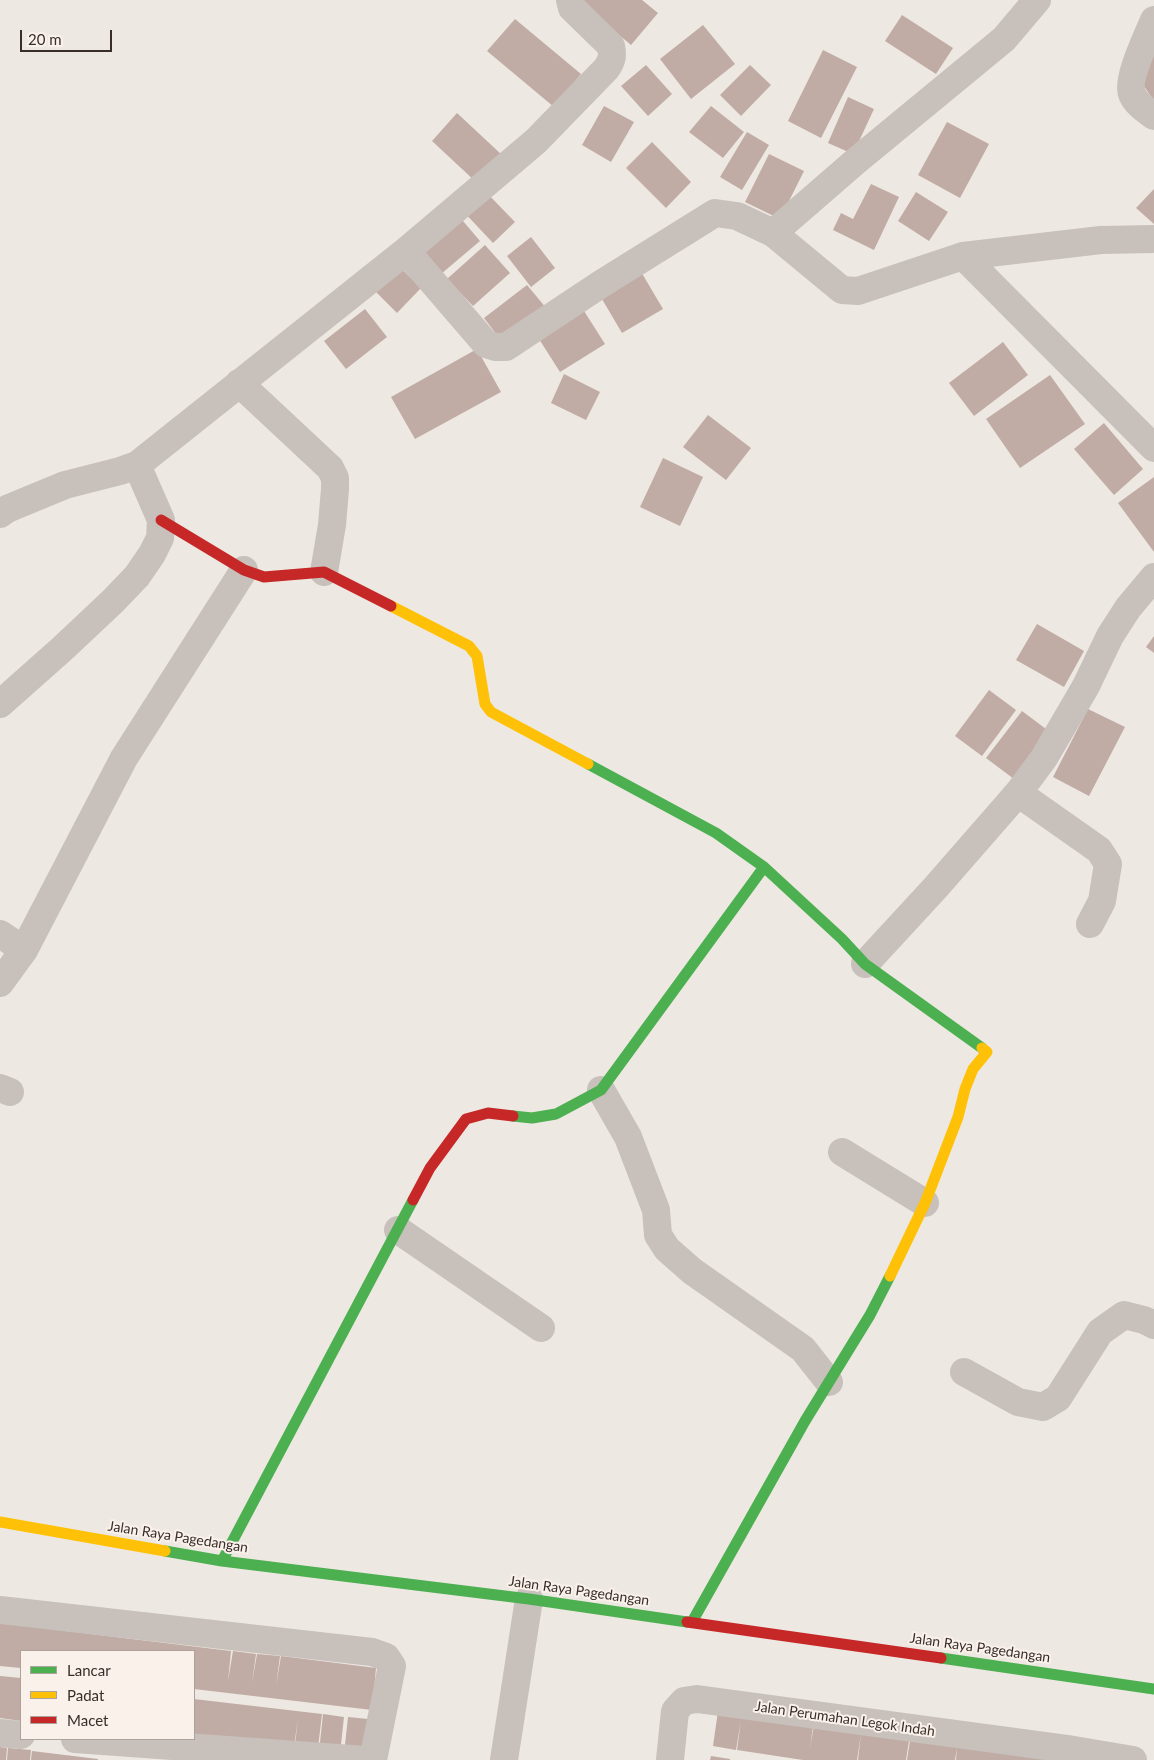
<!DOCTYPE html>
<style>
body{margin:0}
#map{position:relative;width:1154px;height:1760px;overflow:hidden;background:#ede8e2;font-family:Lato,sans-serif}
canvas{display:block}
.legend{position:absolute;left:20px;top:1650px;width:175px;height:90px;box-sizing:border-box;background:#faf2ea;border:1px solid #aca39d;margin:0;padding:6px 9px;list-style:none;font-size:15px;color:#382d29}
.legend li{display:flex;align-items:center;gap:10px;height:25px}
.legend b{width:25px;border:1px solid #aca39d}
.scale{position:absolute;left:20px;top:30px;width:92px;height:22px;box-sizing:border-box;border:2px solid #382d29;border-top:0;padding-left:6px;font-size:15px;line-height:18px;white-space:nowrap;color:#382d29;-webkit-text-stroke:4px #faf2ea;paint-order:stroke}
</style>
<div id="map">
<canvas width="1154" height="1760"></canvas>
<ul class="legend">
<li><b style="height:6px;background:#4caf50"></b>Lancar</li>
<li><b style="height:6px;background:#ffc107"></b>Padat</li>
<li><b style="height:6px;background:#c62828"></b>Macet</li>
</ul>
<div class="scale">20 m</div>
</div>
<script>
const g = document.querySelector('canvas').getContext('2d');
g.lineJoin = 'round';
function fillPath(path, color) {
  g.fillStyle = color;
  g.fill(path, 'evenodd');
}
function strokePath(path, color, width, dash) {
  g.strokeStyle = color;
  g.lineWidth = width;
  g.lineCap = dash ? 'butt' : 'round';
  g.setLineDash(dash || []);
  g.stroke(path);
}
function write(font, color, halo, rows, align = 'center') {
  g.font = font + ' Lato,sans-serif';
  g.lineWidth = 4;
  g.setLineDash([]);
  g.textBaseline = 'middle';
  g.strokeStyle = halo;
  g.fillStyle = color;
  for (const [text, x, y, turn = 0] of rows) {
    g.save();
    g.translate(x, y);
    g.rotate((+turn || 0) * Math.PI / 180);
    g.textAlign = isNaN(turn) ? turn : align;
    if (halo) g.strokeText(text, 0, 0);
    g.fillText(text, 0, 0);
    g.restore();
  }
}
fillPath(new Path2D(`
 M580,0H642L658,13L631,45L579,1Z
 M902,15L953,48L936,74L885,41Z
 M515,19L581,74L554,107L487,51Z
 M703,25L735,64L691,99L660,59Z
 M1154,44V101L1139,79Z
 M823,50L857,67L821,138L788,121Z
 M646,65L672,94L648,116L621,86Z
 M750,65L771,85L741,116L720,95Z
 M848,97L874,109L853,154L828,143Z
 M604,106L634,122L611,162L582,145Z
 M711,106L744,132L723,158L689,132Z
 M457,113L502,155L476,182L432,141Z
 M947,122L989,144L960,198L918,175Z
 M747,132L769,145L742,190L720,177Z
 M652,142L691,182L666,208L626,168Z
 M769,154L804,171L780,219L745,202Z
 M871,184L899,197L874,250L833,230L841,213L853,219Z
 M1154,189V224L1136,208Z
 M484,190L515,222L493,243L462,210Z
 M916,192L948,212L929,241L898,221Z
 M457,214L480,241L441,274L418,247Z
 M531,237L555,268L531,287L507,256Z
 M485,245L510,273L473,306L447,279Z
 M397,264L421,288L397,313L373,289Z
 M640,270L663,309L622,333L599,294Z
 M527,285L547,309L503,343L484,318Z
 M365,309L387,337L346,369L324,341Z
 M584,311L605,344L560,372L539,339Z
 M1003,342L1028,375L974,416L949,383Z
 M477,349L501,392L415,439L391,397Z
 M564,374L600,392L586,420L551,403Z
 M1050,375L1085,424L1020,468L986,419Z
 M708,415L751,448L726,480L683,447Z
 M1104,423L1143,469L1114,495L1074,449Z
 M663,458L703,477L680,526L640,507Z
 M1154,477V552L1118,503Z
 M1037,624L1084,651L1064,687L1016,660Z
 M1154,636V653L1146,647Z
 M989,690L1016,710L982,756L955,736Z
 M1088,709L1125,727L1089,796L1053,777Z
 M1022,711L1054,735L1018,782L986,758Z
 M0,1623L231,1651L228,1681L233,1651L256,1654L252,1683L257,1654L280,1656L276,1686L281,1656L376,1668L372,1710L194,1689V1651H21V1668L0,1666Z
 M0,1676L21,1678V1721L0,1718Z
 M194,1699L322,1714L317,1756L294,1753L298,1719L293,1753L194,1739Z
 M719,1704L814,1719L810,1749L815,1719L910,1734L906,1760H858L861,1734L857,1760H803L737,1750L741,1720L736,1750L713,1746Z
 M323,1714L344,1717L340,1754L319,1752Z
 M348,1717L368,1719L365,1756L344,1754Z
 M911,1734L1053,1760H956L957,1748L955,1760H907Z
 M0,1747L7,1748L6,1760H0Z
 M8,1748L31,1750L30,1760H7Z
 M32,1751L98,1759V1760H31Z
 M711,1756L730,1759V1760H710Z`), '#c0aca4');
strokePath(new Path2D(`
 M1154,20C1148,35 1126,79 1132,94C1136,104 1146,110 1154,116
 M773,233L856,161L1004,39L1037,0
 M406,251L486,344L496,347H506L601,284L715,213L737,216L773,233L842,290L858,291L963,256L1101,240L1154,239
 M963,256L1154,448
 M239,383L330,468L335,478V489L332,525L324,572
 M0,514L7,509L65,485L120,471L137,465L406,251L536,141L606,69C612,61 613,56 611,46L572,8L570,0
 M0,704L62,649L113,601L137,576L152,554L160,538L161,520L137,465
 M1018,793L1099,850L1108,864L1102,901L1090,924
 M0,934L24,950
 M865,964L936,887L1018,793L1044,758L1086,686L1110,636L1128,608L1154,577
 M0,983L24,950L124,758L244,570
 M0,1088L10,1092
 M601,1090L628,1137L656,1210L658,1235L667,1249L692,1271L803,1349L829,1382
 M842,1152L925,1203
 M398,1230L541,1328
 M964,1372L1018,1402L1043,1407L1058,1398L1100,1332L1124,1315L1144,1320L1154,1325
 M0,1610L372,1652L386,1657L392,1666L373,1760
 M0,1733L21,1735
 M75,1739L366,1760
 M504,1760L529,1599
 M670,1760L675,1711L684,1701L697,1699L1068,1749L1133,1760`), '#c7c0bb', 28);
strokePath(new Path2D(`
 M588,764L716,833L764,867L842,939L865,964L982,1048
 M513,1116L532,1118L556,1114L601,1090L764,867
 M165,1551L222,1561L529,1599L687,1622
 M222,1561L413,1200
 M692,1622L805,1421L870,1315L890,1276
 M941,1658L1154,1689`), '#4caf50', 11);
strokePath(new Path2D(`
 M391,606L469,646L477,656L485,704L491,712L588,764
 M890,1276L925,1203L958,1117L965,1089L973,1069L987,1052L982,1048
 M0,1522L165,1551`), '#ffc107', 11);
strokePath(new Path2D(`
 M161,520L244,570L264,577L324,572L391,606
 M413,1200L430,1168L466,1119L488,1113L513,1116
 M687,1622L941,1658`), '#c62828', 11);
write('14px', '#382d29', '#faf2ea', [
 ["Jalan Raya Pagedangan",178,1537,9],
 ["Jalan Raya Pagedangan",579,1591,8],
 ["Jalan Raya Pagedangan",980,1648,8],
 ["Jalan Perumahan Legok Indah",845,1719,8]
]);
</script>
